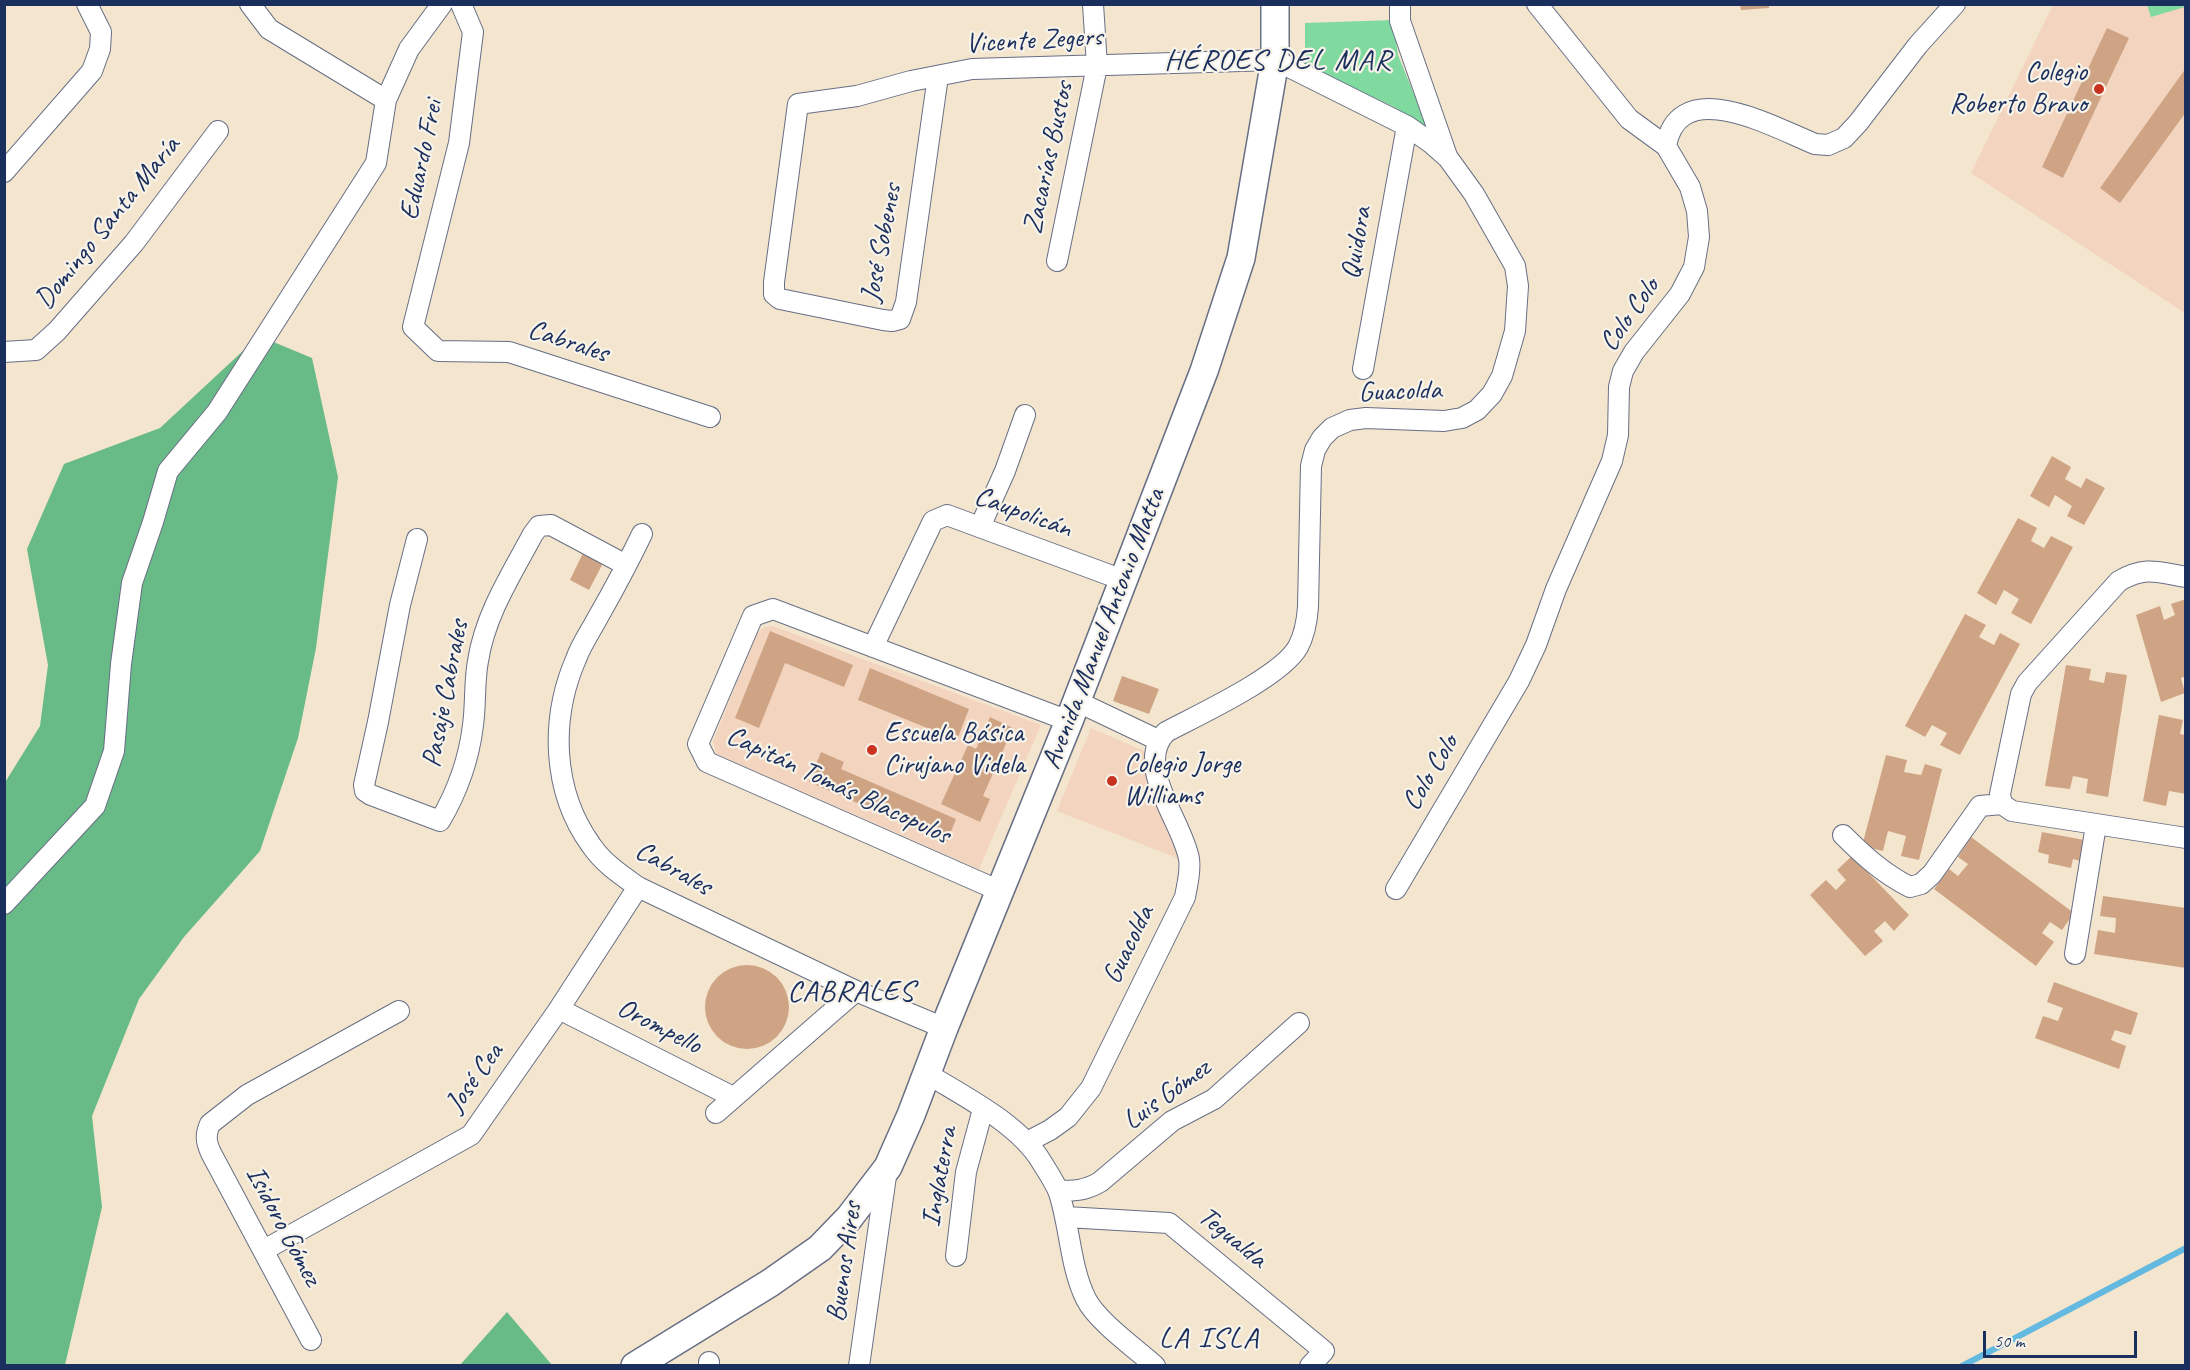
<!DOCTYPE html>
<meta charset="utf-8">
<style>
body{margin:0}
#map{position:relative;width:2190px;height:1370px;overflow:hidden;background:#f4e5ce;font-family:Caveat,sans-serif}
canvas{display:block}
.frame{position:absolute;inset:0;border:6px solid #1b2f5e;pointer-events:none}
.scale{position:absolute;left:1983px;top:1331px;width:154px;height:27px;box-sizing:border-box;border:3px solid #1b2f5e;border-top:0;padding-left:8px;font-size:18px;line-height:21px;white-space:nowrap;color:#1b2f5e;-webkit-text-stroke:4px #f7f3e8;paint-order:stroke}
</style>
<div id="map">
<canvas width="2190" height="1370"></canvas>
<div class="frame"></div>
<div class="scale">50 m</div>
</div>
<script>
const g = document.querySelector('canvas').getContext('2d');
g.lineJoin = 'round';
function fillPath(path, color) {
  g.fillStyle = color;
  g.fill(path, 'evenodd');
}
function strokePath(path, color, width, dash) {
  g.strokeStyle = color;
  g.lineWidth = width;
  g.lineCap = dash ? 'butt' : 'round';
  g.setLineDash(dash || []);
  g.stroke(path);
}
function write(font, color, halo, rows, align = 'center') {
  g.font = font + ' Caveat,sans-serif';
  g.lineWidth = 4.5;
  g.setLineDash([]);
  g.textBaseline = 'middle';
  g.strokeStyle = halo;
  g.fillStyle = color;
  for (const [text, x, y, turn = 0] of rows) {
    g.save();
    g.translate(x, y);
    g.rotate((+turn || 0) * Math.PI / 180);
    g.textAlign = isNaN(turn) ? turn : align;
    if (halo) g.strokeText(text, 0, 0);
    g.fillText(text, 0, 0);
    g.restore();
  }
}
fillPath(new Path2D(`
 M2053,5H2185V313L1971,173Z
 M773,626L1041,725L979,869L716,754L713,741L757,633L765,627Z
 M1091,728L1144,751L1180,859L1057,811Z`), '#f3d4bf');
fillPath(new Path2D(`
 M2147,5H2185V7L2151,17Z
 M1393,20L1398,55L1429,131L1396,108L1305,65V23Z`), '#80daa0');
fillPath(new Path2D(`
 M259,336L312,358L338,477L316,648L298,738L260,851L184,937L139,999L92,1116L102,1207L65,1365H5L4,784L40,726L48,665L27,549L64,464L160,428Z
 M507,1312L552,1365H460Z`), '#68ba86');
strokePath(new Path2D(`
 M1962,1366L2186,1248`), '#63b9e0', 6);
fillPath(new Path2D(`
 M1740,4H1769V8L1741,10Z
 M2107,28L2129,38L2063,178L2042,167Z
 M2186,68V112L2120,203L2100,188Z
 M2052,456L2071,467L2065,479L2081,488L2086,478L2105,488L2084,525L2067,516L2072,506L2055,495L2049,507L2030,496Z
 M2018,518L2037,528L2031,541L2044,548L2051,536L2073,547L2031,624L2011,613L2019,599L2004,590L1996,605L1977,593Z
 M583,553L603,563L589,590L570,580Z
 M2186,599V676L2181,678L2185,693L2161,702L2136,615L2160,606L2164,620L2175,615L2171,604Z
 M1965,614L1986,625L1979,637L1994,645L2000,633L2020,644L1960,755L1940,745L1947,733L1932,725L1925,737L1905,726Z
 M770,631L853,665L844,687L785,663L759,728L735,718Z
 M2066,665L2091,669L2089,680L2104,683L2106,672L2127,675L2108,797L2086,793L2088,779L2073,776L2070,789L2045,786Z
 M870,668L969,709L957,740L858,700Z
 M1122,676L1159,689L1149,714L1113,701Z
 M2159,715L2183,720L2180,734L2186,735V794L2169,791L2166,806L2143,801Z
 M990,717L1013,728L983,796L990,799L980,822L941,804L968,745L976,749Z
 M821,752L844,762L841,769L956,819L947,842L809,782Z
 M1886,755L1907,760L1904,772L1921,775L1925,764L1942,769L1919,860L1901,856L1906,836L1888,831L1883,851L1862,846Z
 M2042,832L2084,840L2080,861L2073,859L2071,868L2048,863L2049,855L2038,852Z
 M1971,837L2074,913L2062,930L2050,922L2042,933L2054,942L2036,966L1934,889L1949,869L1958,876L1968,864L1958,857Z
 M1852,856L1909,915L1894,931L1885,921L1874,931L1883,941L1865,956L1810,895L1826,880L1836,890L1846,880L1837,870Z
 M2103,896L2186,908V968L2094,954L2098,930L2115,933L2116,918L2100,916Z
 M705 1007a42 42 0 1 1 84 0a42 42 0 1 1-84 0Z
 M2054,982L2138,1013L2131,1035L2115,1030L2111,1040L2126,1046L2119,1069L2035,1038L2043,1016L2058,1021L2063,1008L2047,1002Z`), '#cfa485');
const minor = new Path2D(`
 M250,4L269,29L386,100
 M461,4L473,32L459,143L413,327L438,351L509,352L710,417
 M1400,4V21L1447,156
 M1537,4L1629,119L1666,146
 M938,76L906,302L900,319L892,321L883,320L780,299L774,294V282L798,104L857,96L911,81L972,69L1275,60L1407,126L1431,143L1448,158L1474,194L1515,266L1518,286L1515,331L1502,376L1492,394L1477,410L1462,418L1444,421L1366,418L1350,420L1332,428L1322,438L1315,450L1311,466L1308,607C1307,621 1305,634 1298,647C1281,677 1198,715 1166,732C1133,766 1183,822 1189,859C1191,872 1187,885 1185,897L1091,1088L1068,1117L1050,1130L1027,1142
 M4,172L92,71L100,49L101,32L87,4
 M1057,261L1097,66L1093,4
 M4,352L36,350L57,331L134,243L218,131
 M1363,369L1407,126
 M980,527L1005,471L1025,415
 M642,534C628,563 613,591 597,619C590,632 581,645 576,659C550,719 552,791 591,845C603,863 621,875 638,887L856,991L944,1028
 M417,539L400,605L378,722L364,785L365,791L371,795L440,821C457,792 469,759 473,725C476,704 474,682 478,661C485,615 511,575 533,534L539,526L551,525L626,565
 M873,647L933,521L947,515L1123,580
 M1076,701L1158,740
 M2002,804L2000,794L2021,694L2027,683L2119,581C2146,566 2157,572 2186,577
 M2002,804L2012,811L2186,838
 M1843,835C1864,856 1884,874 1910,887L1921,884L1932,874L1980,806L2002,804
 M1396,889L1519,681L1536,645L1556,589L1612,461L1618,435L1619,387L1623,371L1634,352L1680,294L1694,267L1699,237L1697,211L1690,187L1666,146C1679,73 1775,128 1815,144L1828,145L1844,138L1858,123L1918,45L1955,4
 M1000,891L707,762L698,744L753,616L773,609L1069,721
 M4,904L95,806L114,751L121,664L132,583L153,522L168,471L217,412L376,163L386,100L409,49L442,4
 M2075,954L2096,825
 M559,1009L733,1097
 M926,1073C963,1096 1018,1123 1041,1161C1047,1171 1055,1182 1059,1193C1070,1227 1070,1267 1086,1299C1097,1321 1135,1348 1155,1366
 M716,1113L856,991
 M1058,1190C1074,1192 1086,1190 1100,1182L1172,1121L1214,1099L1299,1023
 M1066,1217L1169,1223L1324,1351L1310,1366
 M264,1250L471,1135L559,1009L638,887
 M956,1256L966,1172L983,1109
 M311,1340L211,1153C206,1142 205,1135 210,1124L247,1095L399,1011
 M709,1366V1362
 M859,1366L887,1169`);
const secondary = new Path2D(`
 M635,1366L770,1283L820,1248L849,1218L888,1167L911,1115L944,1028L1069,721L1204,371L1241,258L1275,60V4`);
strokePath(minor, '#676f85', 22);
strokePath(secondary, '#676f85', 30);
strokePath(minor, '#fff', 20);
strokePath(secondary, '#fff', 27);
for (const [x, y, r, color] of [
 [2099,89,6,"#c8321e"],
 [872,750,6,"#c8321e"],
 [1112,781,6,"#c8321e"]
]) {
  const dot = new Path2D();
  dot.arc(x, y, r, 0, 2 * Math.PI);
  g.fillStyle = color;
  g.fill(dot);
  strokePath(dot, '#f7f3e8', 2);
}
write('28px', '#1b2f5e', '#f7f3e8', [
 ["Vicente Zegers",1034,41,-3],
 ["Zacarías Bustos",1049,158,-78],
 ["Eduardo Frei",422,160,-78],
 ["Domingo Santa María",108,223,-51],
 ["José Sobenes",882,243,-79],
 ["Quidora",1357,243,-80],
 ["Colo Colo",1630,315,-55],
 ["Cabrales",568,342,18],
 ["Guacolda",1400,392,-2],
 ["Caupolicán",1023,513,20],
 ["Avenida Manuel Antonio Matta",1104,629,-69],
 ["Pasaje Cabrales",446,694,-79],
 ["Colo Colo",1431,773,-59],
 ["Capitán Tomás Blacopulos",838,786,25],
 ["Cabrales",673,869,29],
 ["Guacolda",1129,945,-64],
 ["Orompello",659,1027,27],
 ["José Cea",475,1078,-54],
 ["Luis Gómez",1167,1095,-36],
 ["Inglaterra",940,1177,-80],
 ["Isidoro Gómez",283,1226,62],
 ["Tegualda",1232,1238,39],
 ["Buenos Aires",845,1262,-82]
]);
write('28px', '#1b2f5e', '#f7f3e8', [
 ["Colegio",2087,73,"right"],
 ["Roberto Bravo",2087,105,"right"],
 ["Escuela Básica",884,734],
 ["Cirujano Videla",884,766],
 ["Colegio Jorge",1124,765],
 ["Williams",1124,797]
], 'left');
g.letterSpacing = '1.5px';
write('30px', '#1b2f5e', '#f7f3e8', [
 ["HÉROES DEL MAR",1278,61],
 ["CABRALES",851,992],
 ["LA ISLA",1209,1339]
]);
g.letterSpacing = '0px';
</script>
